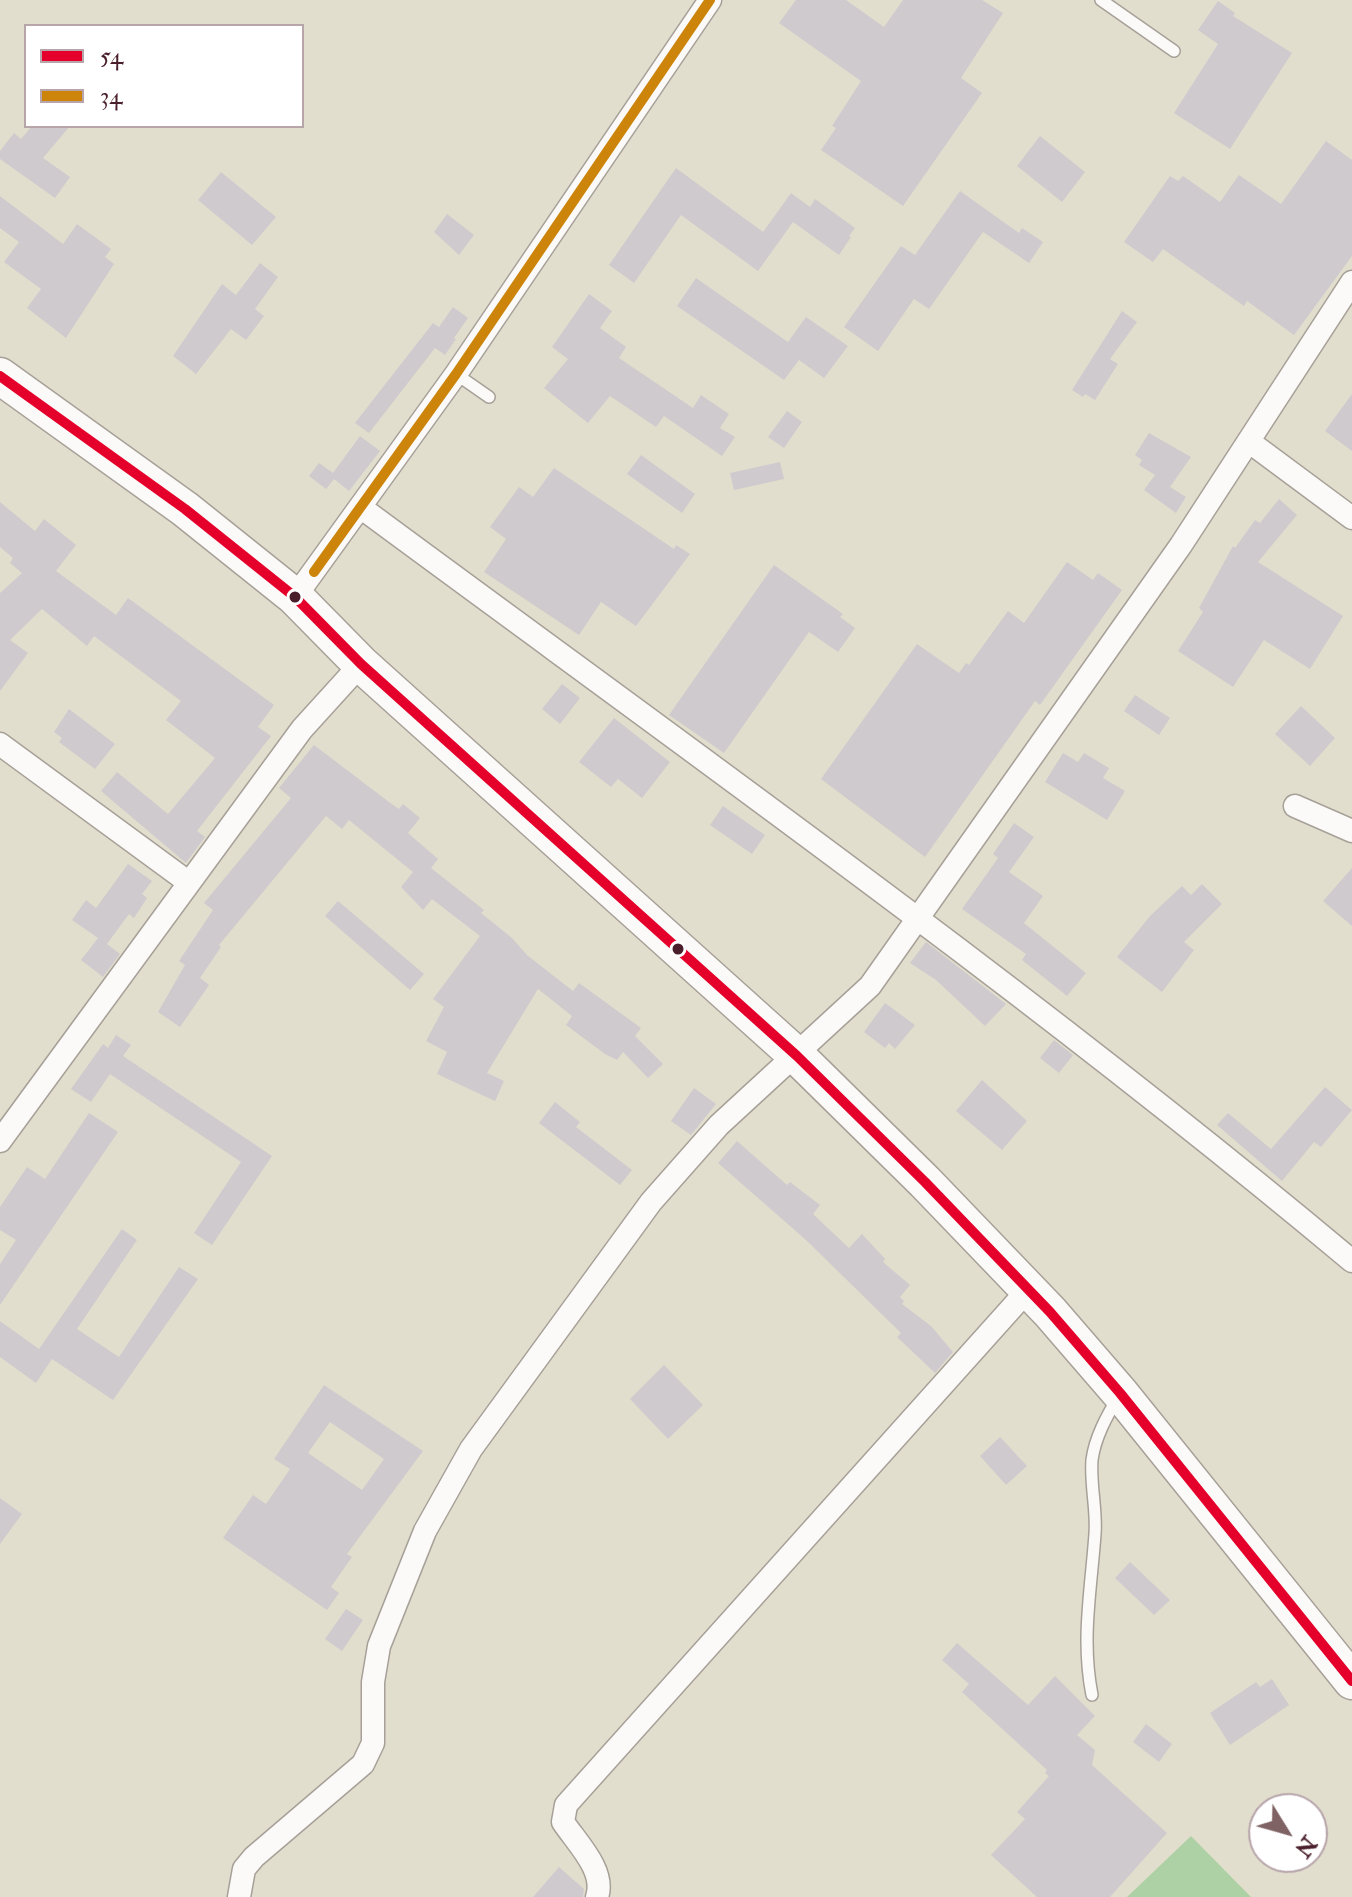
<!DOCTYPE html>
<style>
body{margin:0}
#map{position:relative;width:1352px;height:1897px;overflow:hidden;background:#e2dece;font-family:"IM FELL Double Pica",serif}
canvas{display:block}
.legend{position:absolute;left:24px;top:24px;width:280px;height:104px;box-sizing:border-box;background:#fff;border:2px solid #b7a5aa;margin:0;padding:10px 14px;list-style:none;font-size:24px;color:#4a1f2b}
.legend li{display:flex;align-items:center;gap:16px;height:40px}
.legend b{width:40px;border:2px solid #b7a5aa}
.north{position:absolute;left:1248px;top:1793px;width:80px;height:80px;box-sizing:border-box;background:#fff;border:2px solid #b7a5aa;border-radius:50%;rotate:127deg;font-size:22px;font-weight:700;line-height:32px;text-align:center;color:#4a1f2b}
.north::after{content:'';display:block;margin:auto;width:28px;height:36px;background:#7f6264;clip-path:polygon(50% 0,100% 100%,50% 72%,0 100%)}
</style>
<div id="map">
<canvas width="1352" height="1897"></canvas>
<ul class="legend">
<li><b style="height:10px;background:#e4002b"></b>54</li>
<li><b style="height:10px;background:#cc840b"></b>34</li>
</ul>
<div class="north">N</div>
</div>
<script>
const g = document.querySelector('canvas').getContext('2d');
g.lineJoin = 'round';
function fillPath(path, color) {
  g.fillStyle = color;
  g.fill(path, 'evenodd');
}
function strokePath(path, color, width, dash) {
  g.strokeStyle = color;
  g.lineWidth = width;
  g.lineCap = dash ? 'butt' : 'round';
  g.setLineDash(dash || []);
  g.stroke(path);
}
fillPath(new Path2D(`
 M1191,1836L1251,1897H1127Z`), '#add1a4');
fillPath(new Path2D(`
 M796,0H846L884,27L903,0H982L1003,13L961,78L982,93L903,206L821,150L836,128L832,126L861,81L779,23Z
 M1218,1L1235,13L1233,16L1292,53L1230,149L1174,113L1218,44L1198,30Z
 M32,126H70L43,158L70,177L55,198L0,159V151L14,133L21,139Z
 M1040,136L1085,172L1062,202L1017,166Z
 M1326,141L1352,160V256L1294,335L1247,301L1244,306L1163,249L1153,262L1124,242L1170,176L1178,181L1183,176L1220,202L1239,175L1281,204Z
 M676,168L763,232L791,193L810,207L815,199L855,228L849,236L851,237L839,255L793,222L758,271L681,215L634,283L609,265Z
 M221,172L276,217L252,245L198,200Z
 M960,191L1019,233L1022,228L1043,242L1029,263L983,232L929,309L914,299L878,351L844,327L901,246L915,255Z
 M0,196L63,244L77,224L111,249L105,257L114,264L66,338L27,308L41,289L4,262L19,242L0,228Z
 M447,214L474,235L459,255L434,232Z
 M260,263L278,277L255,309L264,316L246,340L231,329L196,374L173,356L222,284L236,295Z
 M696,278L788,342L806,317L848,346L824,378L799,360L784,380L677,306Z
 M589,294L612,311L600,328L626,347L619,358L693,408L701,395L729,414L720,428L735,437L722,456L664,416L656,427L610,396L588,423L544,388L568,359L552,347Z
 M453,307L468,318L454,338L456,339L445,355L435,348L369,433L355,423L433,323L439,327Z
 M1122,311L1137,322L1110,359L1118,364L1095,400L1085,394L1083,397L1072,390Z
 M1352,394V451L1325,431Z
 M787,411L802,422L784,448L768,437Z
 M1149,433L1191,457L1170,487L1186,497L1176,513L1144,490L1155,475L1139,465L1142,460L1135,455Z
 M360,436L380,451L349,491L334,479L326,489L309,476L319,463L333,473Z
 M641,455L695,494L682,513L627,474Z
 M780,462L784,479L734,490L730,473Z
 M554,468L674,549L676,545L690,554L636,626L601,602L579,635L484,572L506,539L490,527L519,487L533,497Z
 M1279,499L1297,515L1258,562L1343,616L1310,669L1264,640L1233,687L1178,651L1203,612L1199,608L1233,546L1235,548L1255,520L1260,523Z
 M0,502L35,531L44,519L76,545L56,571L116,615L128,598L274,705L258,727L271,736L197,831L205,837L186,863L101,791L117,772L168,814L215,758L166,720L181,701L94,636L87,646L42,609L10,640L28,653L0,691V593L22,573L10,563L13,558L0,547Z
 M1067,562L1093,580L1098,573L1122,590L1040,705L1035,701L925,857L821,779L917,644L959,673L966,663L969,665L1008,611L1024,623Z
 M774,565L843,614L840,617L855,628L838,652L809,632L724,753L669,715Z
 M562,684L580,698L560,724L542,709Z
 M1135,695L1170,718L1159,735L1124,711Z
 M1301,706L1335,738L1310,766L1275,734Z
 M69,709L115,744L95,769L59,742L62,738L54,732Z
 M614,718L670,762L642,798L618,779L611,787L579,762Z
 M314,745L389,802L399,809L403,804L420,818L408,833L438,859L431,868L484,910L481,913L512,938L527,955L573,991L579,983L641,1028L635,1036L663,1064L648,1078L623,1052L617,1060L605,1054L566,1025L572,1016L538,989L487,1073L504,1081L495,1101L437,1074L447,1052L426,1041L444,1007L433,999L480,936L432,899L423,910L401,887L413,872L349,820L342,829L326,816L219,945L221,947L200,978L209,985L180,1027L158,1012L185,965L179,961L213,910L204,903L291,798L279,788Z
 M1063,753L1078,762L1084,753L1109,768L1103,778L1125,791L1107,820L1045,782Z
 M723,806L765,835L752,854L710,825Z
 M1014,823L1034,837L1009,872L1043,896L1024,923L1086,973L1067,996L1022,960L1026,954L962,909L998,858L993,854Z
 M128,864L152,881L142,894L147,898L134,918L129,914L107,944L120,954L103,977L81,960L98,938L72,920L86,900L96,908Z
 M1352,868V926L1323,901Z
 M1202,884L1222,904L1184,942L1194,950L1162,992L1117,957L1150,916L1182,886L1191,895Z
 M338,901L424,974L410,990L325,916Z
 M926,942L1006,1004L985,1026L936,980L910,963Z
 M885,1003L915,1025L895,1049L889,1043L885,1048L864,1032Z
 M116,1035L131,1045L123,1056L272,1156L212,1245L194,1233L241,1162L110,1074L91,1102L71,1089L103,1044L108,1048Z
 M1054,1040L1073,1055L1059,1073L1040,1058Z
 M982,1080L1027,1121L1002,1150L956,1111Z
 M1325,1087L1352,1110L1321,1147L1314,1142L1282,1181L1217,1125L1228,1113L1271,1149Z
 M694,1088L716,1104L691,1135L671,1121Z
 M555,1102L580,1122L576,1127L632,1170L620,1185L539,1123Z
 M89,1113L118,1132L0,1305V1264L16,1240L0,1230V1207L27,1167L45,1179Z
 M737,1141L787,1185L790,1182L820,1205L813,1214L849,1248L862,1234L885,1259L883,1262L910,1285L900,1297L904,1301L902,1304L931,1326L953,1352L935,1373L897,1337L901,1333L806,1240L718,1163Z
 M122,1229L137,1240L77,1329L119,1357L179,1267L198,1279L113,1400L52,1359L36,1383L0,1357V1321L39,1349Z
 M664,1365L703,1405L668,1439L630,1399Z
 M324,1385L423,1451L347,1554L352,1557L331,1587L339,1593L327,1610L223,1538L253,1495L266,1504L290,1469L274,1459ZM330,1422L384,1459L362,1490L308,1453Z
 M1000,1437L1027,1466L1006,1485L980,1456Z
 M0,1498L22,1514L0,1544Z
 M1130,1562L1170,1600L1154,1615L1115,1578Z
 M346,1609L363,1620L342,1651L325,1639Z
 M957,1643L1028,1705L1055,1676L1095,1716L1077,1735L1095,1750L1092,1765L1167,1833L1110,1897H1037L991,1855L1025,1819L1017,1812L1049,1776L1045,1773L1047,1770L962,1692L969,1684L942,1660Z
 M1272,1679L1289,1705L1230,1745L1210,1713L1256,1682L1260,1687Z
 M1146,1724L1172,1744L1159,1762L1133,1742Z
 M559,1867L584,1889L583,1897H533Z`), '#cfcacd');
const service = new Path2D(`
 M1101,0L1174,51
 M456,374L489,397
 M1092,1695C1081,1640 1091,1590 1095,1534C1097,1510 1090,1484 1092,1460C1095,1437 1107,1416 1118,1397`);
const minor = new Path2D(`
 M1251,443L1352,518
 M363,509C696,755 1034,995 1352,1261
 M295,597L456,374L710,0
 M0,744L188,882
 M1295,806L1352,831
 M0,1141L302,729L361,664
 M239,1897L244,1869L254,1857L363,1764L373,1743V1682L379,1646L425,1531L471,1449L651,1202L719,1125L870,986L1181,545L1352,282
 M597,1897C606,1871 577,1843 563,1822L566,1805L1026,1292`);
const trunk = new Path2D(`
 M0,376L185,509L295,597L361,664L797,1056L925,1182L1050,1312L1120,1393L1352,1681`);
strokePath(service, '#a7a098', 14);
strokePath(minor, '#a7a098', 25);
strokePath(trunk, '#a7a098', 39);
strokePath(service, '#fbfaf8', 11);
strokePath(minor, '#fbfaf8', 22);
strokePath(trunk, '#fbfaf8', 36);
strokePath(new Path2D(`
 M0,376L185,509L295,597L361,664L797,1056L925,1182L1050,1312L1120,1393L1352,1681`), '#e4002b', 10);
strokePath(new Path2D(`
 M314,572L456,374L710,0`), '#cc840b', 10);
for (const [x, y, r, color] of [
 [295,597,7,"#4a1f2b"],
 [678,949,7,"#4a1f2b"]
]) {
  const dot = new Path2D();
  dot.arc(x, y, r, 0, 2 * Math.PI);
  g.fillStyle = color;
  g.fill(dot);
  strokePath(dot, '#fff', 3);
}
</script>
